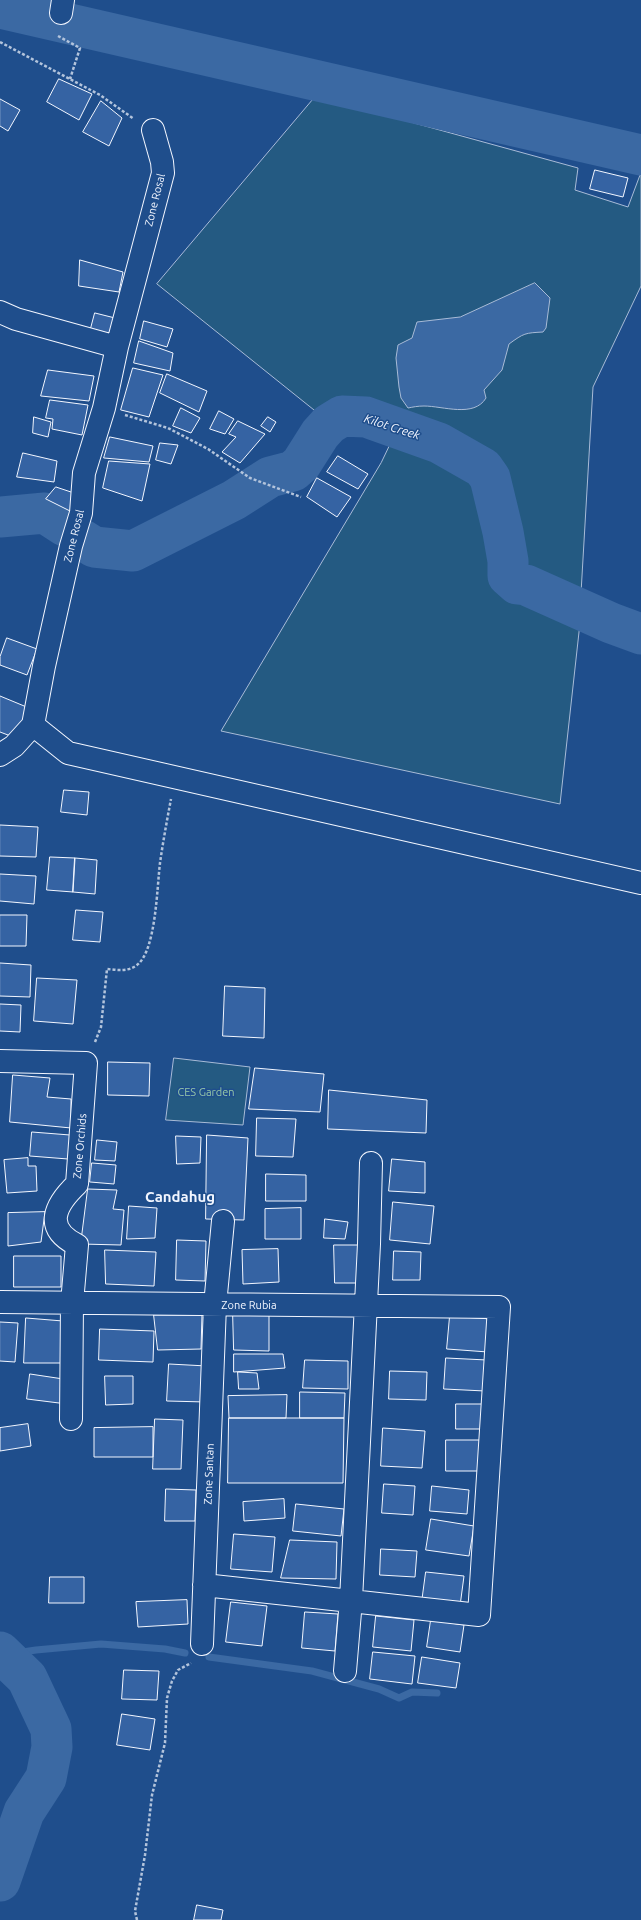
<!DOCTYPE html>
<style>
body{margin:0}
canvas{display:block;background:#1f4e8c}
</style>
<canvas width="641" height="1920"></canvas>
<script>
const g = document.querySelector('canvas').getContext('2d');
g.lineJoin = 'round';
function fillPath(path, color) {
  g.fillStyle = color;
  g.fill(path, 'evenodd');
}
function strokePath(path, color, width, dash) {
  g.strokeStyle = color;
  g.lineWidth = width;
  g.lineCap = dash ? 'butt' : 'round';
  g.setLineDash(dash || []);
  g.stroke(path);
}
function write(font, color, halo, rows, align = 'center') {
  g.font = font + ' Ubuntu,sans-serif';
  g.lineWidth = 3;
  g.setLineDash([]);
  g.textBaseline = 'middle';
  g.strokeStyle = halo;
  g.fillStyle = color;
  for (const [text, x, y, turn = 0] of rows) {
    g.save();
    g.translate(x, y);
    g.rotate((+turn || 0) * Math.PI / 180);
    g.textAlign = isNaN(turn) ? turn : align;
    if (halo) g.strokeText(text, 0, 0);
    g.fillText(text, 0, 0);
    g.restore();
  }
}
const green = new Path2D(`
 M316,96L578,168L575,190L628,207L640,175L641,176V286L593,387L581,593L525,571L500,466L491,456L435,427L372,404L339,399L328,405L319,414L157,284Z
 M393,439L435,456L480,482L495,582L508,595L580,623L560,804L221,731L381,463Z
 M174,1058L250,1067L243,1125L166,1120Z`);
fillPath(green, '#245a82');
strokePath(green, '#a8bbd7', 1);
const water = new Path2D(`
 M535,283L550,298L546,328L543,332C525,333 524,333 509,344L502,370L484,390L486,398C474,418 443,406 424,406C418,406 413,407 408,408L401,398L399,387L396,358L398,345L412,338L417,322L460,317Z`);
fillPath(water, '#3b69a3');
strokePath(water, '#a8bbd7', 1);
strokePath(new Path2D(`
 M3,1655L36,1650L101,1644L165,1649L185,1653
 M209,1657L312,1671L379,1689L399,1698L412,1692L437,1693`), '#3b69a3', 7);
strokePath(new Path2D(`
 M0,8L641,155
 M0,517L45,513L65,526
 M83,540L94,547L133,551L234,500L270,477L293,471L301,464L320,434L329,424L342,416L366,417L439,443L483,468L490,478L503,532L508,561V576L517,584L526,585L611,623L641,634
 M0,1652L27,1678L51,1729L52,1747L46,1778L24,1812L0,1881`), '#3b69a3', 41);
const building = new Path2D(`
 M59,79L92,94L79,120L47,102Z
 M0,99L20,110L8,131L0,126Z
 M101,101L122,118L109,146L83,132Z
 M595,170L628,178L623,197L590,189Z
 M80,260L123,272L119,292L79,286Z
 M95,313L119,319L112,338L90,332Z
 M144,321L173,329L167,347L140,339Z
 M139,341L173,353L170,371L134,363Z
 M133,368L163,375L149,417L121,410Z
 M48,370L94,376L89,401L41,396Z
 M167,374L207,391L199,412L160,393Z
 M50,400L88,405L82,435L52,429L53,419L46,418Z
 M181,408L200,418L191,433L173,426Z
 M219,411L234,419L225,434L210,429Z
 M34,417L51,422L48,437L33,433Z
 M268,417L276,422L270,432L261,426Z
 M238,421L265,434L240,463L222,452L236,437L229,434Z
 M110,437L153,446L149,462L104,458Z
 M160,443L178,445L171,464L156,460Z
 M23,453L57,461L54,482L17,477Z
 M338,456L368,474L358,489L327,472Z
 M109,461L150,464L142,501L103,488Z
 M317,478L351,497L337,517L307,497Z
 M56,487L77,494L70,511L46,499Z
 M7,638L37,649L27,675L0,665V657Z
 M0,696L29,708L16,738L0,732Z
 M64,790L89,792L87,815L61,812Z
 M0,825L38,827L36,857L0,856Z
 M50,857L75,858L73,892L47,890Z
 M75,858L97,860L95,894L73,892Z
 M0,874L36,876L34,904L0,901Z
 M76,910L103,912L100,942L73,940Z
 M0,915H27L26,946H0Z
 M0,963L31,965L30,997L0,996Z
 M37,978L77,980L73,1024L34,1021Z
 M225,986L265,988L264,1038L223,1036Z
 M0,1004L21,1005L20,1032L0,1031Z
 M108,1062L150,1063L149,1096L108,1095Z
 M255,1068L324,1074L320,1112L249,1109Z
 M13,1075L50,1078L47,1097L71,1099V1128L10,1122Z
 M329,1090L427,1100L426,1133L328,1129Z
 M257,1118L296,1119L293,1157L256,1156Z
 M32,1132L70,1135L68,1159L30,1156Z
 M207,1135L248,1138L244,1220L206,1219Z
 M176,1136L201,1137L200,1163L177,1164Z
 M97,1140L117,1142L115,1161L95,1160Z
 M28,1158V1166H36L37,1191L7,1193L4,1160Z
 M392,1159L425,1162V1193L389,1191Z
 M92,1163L116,1165L114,1184L90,1182Z
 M266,1174L306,1175V1201H266Z
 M88,1189L117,1190L113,1209L124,1210L121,1245L81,1244Z
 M393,1202L434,1206L430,1244L390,1240Z
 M129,1206L157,1208L155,1238L127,1239Z
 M301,1208V1239H265V1209Z
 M45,1212L41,1242L8,1246V1213Z
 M325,1219L348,1222L345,1239L324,1238Z
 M177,1240L206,1241L205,1281L176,1280Z
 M334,1245H360V1283H335Z
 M278,1249L279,1282L243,1284L242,1250Z
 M105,1250L156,1252L154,1286L106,1284Z
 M394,1251L421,1252L420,1280H393Z
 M14,1256H61V1287H14Z
 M233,1313H269V1351L234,1350Z
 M154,1315H202L201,1349L158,1350Z
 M450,1316L491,1319L488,1352L447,1349Z
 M26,1318L63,1321L61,1363H24Z
 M0,1322L18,1323L15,1362L0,1361Z
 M100,1329L154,1331L153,1362L99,1360Z
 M234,1354H283L285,1368L234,1372Z
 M446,1358L487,1360L485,1391L444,1389Z
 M305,1360L348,1361V1389L303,1388Z
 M169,1364L207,1366L206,1402L167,1401Z
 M390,1371L427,1372L426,1400L389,1399Z
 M238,1372L257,1373L259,1389H239Z
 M30,1374L70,1380L67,1404L27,1399Z
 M105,1376H133V1404L106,1405Z
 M300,1392L345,1393L344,1418H300Z
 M287,1395L286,1418H229L228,1396Z
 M456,1404H482V1429H456Z
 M229,1418H344L343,1483H228Z
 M155,1419L183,1420L181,1469H153Z
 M28,1424L31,1446L0,1451V1428Z
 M153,1427V1457H94V1428Z
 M383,1428L425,1431L422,1468L381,1466Z
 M446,1440H483V1471H446Z
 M384,1484L415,1486L413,1515L382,1513Z
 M432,1486L469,1490L467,1514L430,1511Z
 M166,1489L196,1490L195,1521H165Z
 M284,1499L285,1518L244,1521L243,1502Z
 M296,1504L344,1509L341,1536L293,1531Z
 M431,1519L474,1526L469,1556L426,1550Z
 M234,1534L275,1537L272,1572L231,1569Z
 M290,1540L337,1542L336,1579L281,1578Z
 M381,1549L417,1551L415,1577L380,1575Z
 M426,1572L464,1576L460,1606L422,1602Z
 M50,1577H84V1603H49Z
 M187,1600L188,1624L138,1627L136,1602Z
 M231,1602L267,1606L262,1646L226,1642Z
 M305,1612L338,1614L335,1651L302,1648Z
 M376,1616L414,1620L411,1651L373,1647Z
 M431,1620L464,1625L460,1652L427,1647Z
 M373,1652L415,1656L412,1684L370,1679Z
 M422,1657L460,1663L456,1688L418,1683Z
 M124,1670L159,1671L157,1700L122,1699Z
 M122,1714L155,1719L150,1750L117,1745Z
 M197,1905L223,1910L221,1920H194Z`);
fillPath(building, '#3563a3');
strokePath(building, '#f2f6ff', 1);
const minor = new Path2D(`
 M61,13L63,0
 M0,312L16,319L117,347
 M33,725L68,753L641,883
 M33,725L44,666L71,546L81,513L84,473L104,408L117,347L163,173L162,162L153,130
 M0,755L14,746L33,725
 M0,1061L86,1063L77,1184C55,1205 43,1228 77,1245L72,1303L71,1419
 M0,1302L499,1307L479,1615L204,1585
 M202,1644L215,1305L223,1221
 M345,1671L351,1600L369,1244L371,1163`);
strokePath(minor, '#f2f6ff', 24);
strokePath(new Path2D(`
 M58,36L80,48L70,79
 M0,42L100,95L134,119
 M125,415L168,428L208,449L250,478L301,497
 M95,1042L101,1027L107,969C117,970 128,972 137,965C156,951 157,887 160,863C163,842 167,820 171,799
 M137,1920L135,1911L145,1855L152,1795L165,1743L167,1698L172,1681L178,1670L191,1663`), '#b3c4dc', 2.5, [3, 2]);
strokePath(minor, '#1f4e8c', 22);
write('11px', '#f2f6ff', '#1f4e8c', [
 ["Zone Rosal",155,200,-76],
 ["Zone Rosal",74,536,-76],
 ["Zone Orchids",80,1146,-85],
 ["Zone Rubia",249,1305],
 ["Zone Santan",209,1474,-88]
]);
write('11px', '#97c8a6', '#1f4e8c', [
 ["CES Garden",206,1092]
]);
write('italic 12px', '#f2f6ff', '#1f4e8c', [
 ["Kilot Creek",392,427,18]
]);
write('bold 15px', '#f2f6ff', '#1f4e8c', [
 ["Candahug",180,1197]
]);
</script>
